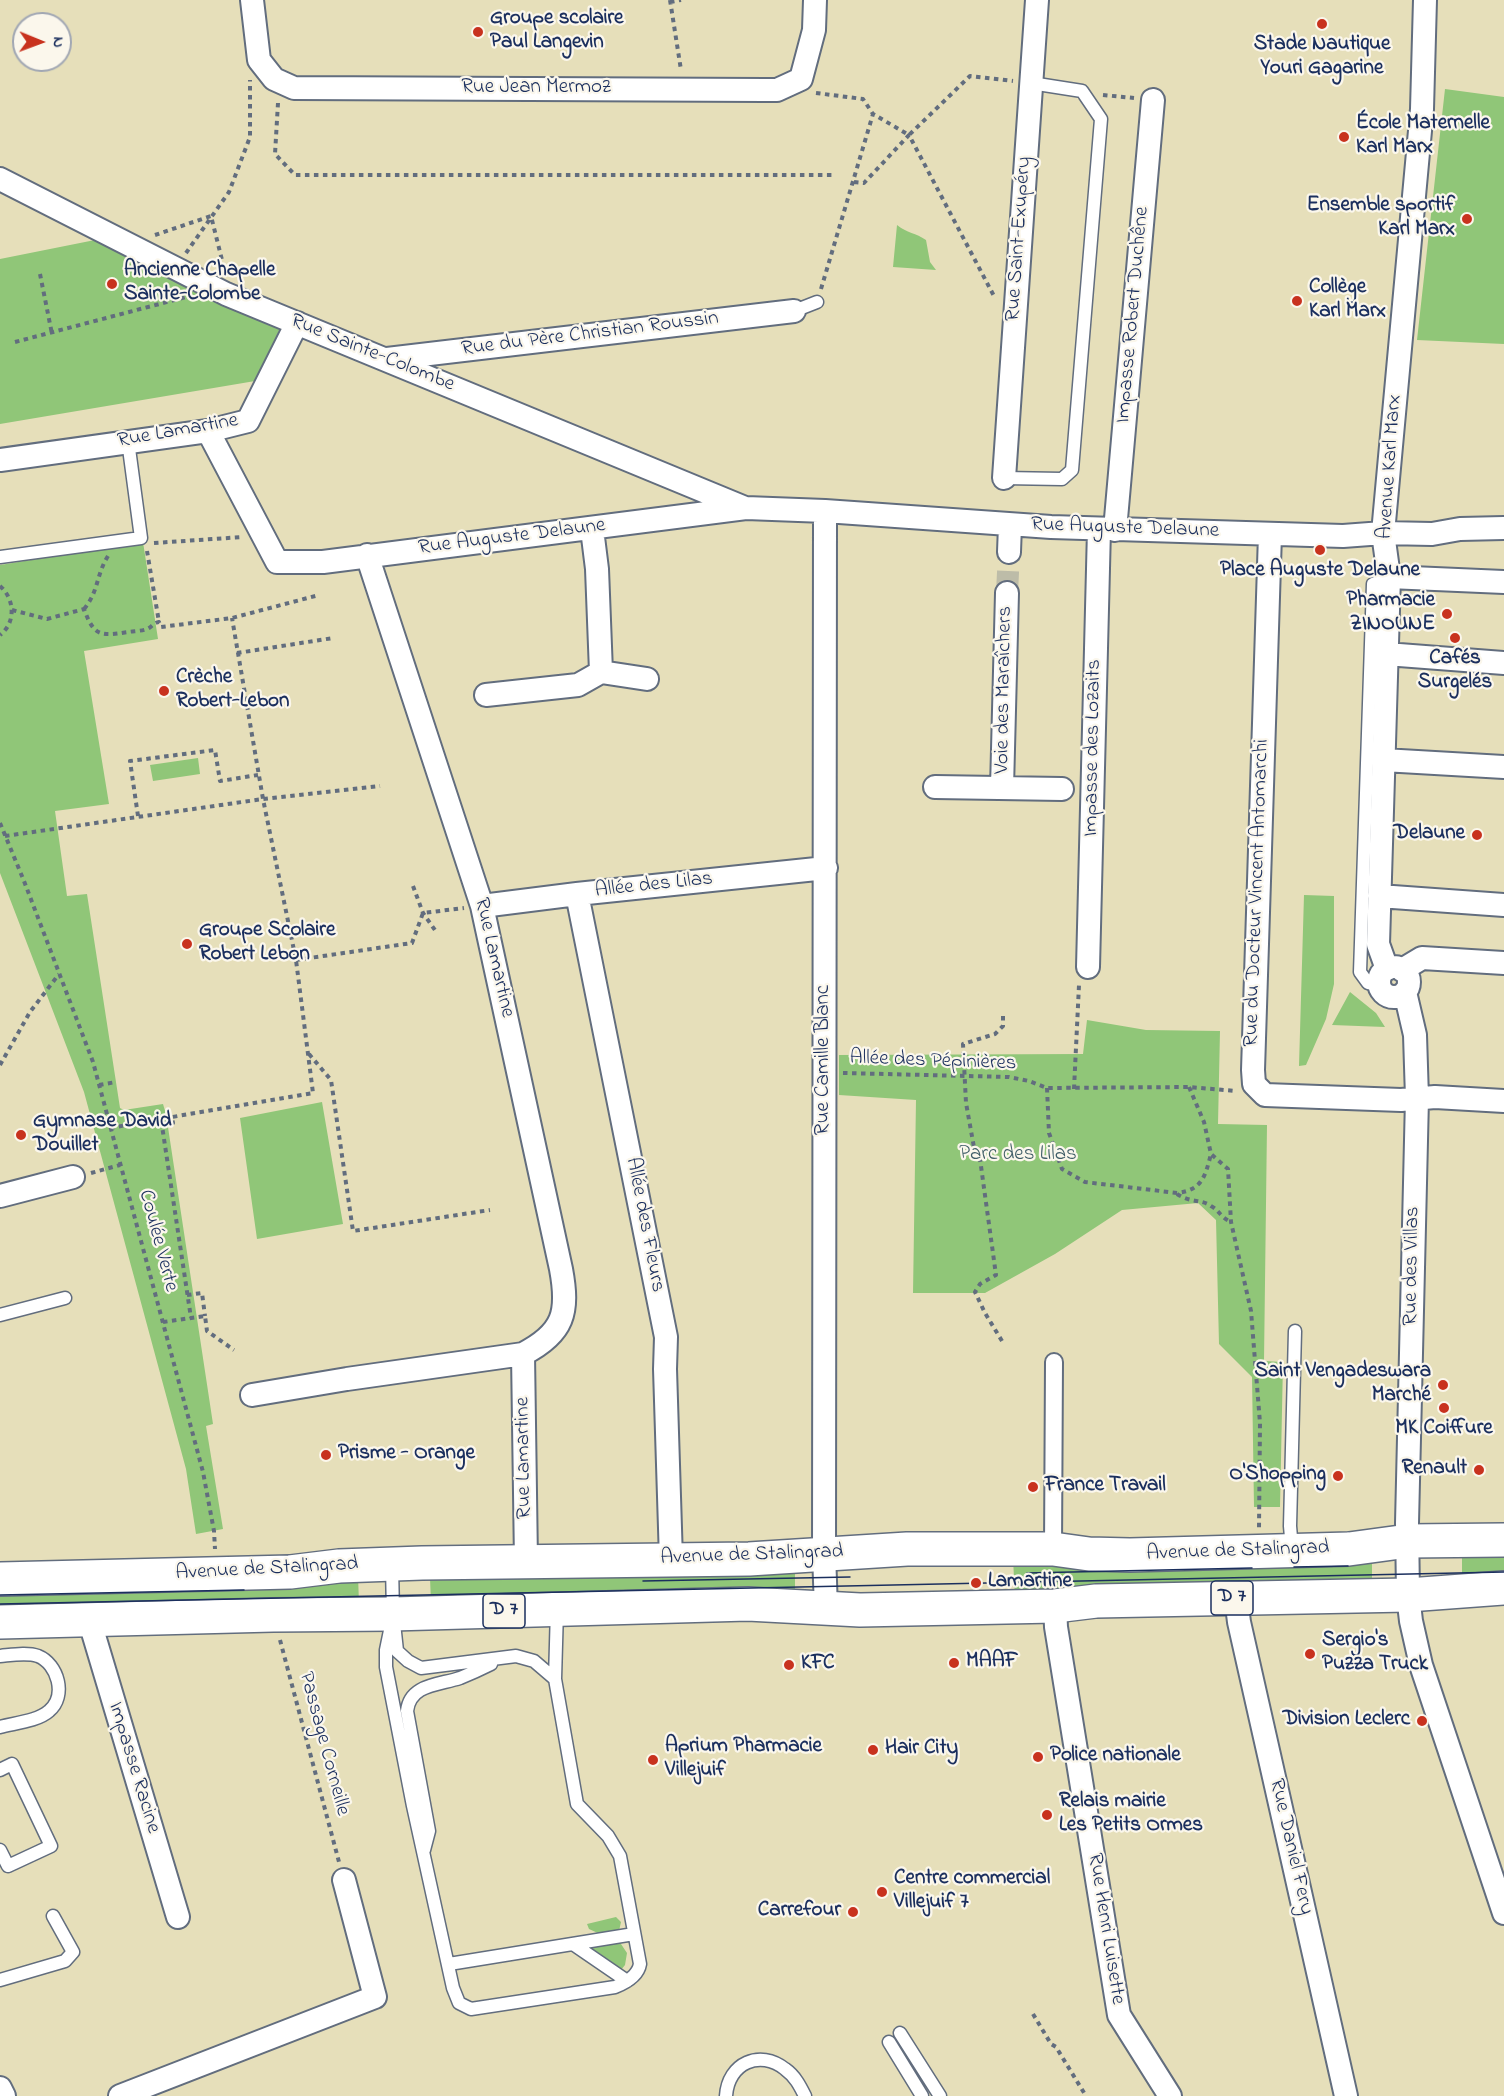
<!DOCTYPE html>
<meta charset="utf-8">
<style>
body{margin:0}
#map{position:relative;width:1504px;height:2096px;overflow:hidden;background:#e6dfba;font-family:"Indie Flower",sans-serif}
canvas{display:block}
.north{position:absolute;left:12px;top:12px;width:60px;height:60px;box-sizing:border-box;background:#fbf7ec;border:2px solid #a1a7b3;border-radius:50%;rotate:91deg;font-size:16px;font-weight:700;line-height:24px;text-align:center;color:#1b2f5e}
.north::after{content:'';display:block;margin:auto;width:21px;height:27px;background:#c8321e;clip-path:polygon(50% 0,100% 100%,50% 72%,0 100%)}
</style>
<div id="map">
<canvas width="1504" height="2096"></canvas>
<div class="north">N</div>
</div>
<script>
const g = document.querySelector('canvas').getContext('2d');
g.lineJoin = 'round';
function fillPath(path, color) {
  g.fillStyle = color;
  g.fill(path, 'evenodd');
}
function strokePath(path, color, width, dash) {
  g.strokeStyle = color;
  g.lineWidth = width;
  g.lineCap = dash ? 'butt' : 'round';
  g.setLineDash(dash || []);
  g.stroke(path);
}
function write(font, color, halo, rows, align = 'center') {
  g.font = font + ' "Indie Flower",sans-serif';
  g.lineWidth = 4.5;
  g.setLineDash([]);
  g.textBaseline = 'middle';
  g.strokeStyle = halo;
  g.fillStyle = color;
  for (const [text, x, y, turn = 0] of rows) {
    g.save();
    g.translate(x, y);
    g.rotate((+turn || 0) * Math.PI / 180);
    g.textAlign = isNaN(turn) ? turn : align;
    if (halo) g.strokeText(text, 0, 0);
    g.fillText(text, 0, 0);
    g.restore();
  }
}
fillPath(new Path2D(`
 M1445,89L1504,97V344L1417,340Z
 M897,225C907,233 916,233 926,240L930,262L936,270L893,267Z
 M95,240L281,325L261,380L0,424V259Z
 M143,542L158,639L84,651L109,804L55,811L67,896L87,894L120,1108L124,1110L163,1104L166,1114L213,1424L206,1426L223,1529L196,1534L186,1469L84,1092L0,873V565Z
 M198,758L200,774L153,781L150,765Z
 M1304,895L1334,896V984L1326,1019L1306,1065L1299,1066Z
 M1350,992L1376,1013L1385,1027L1332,1025Z
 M1087,1020L1146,1030L1220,1031L1218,1124L1267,1125L1264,1361L1283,1362L1280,1507H1254L1252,1377L1219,1344L1216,1220L1198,1203L1122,1210L1055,1254L985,1293H913L916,1100L839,1095V1055L1083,1054Z
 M322,1102L343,1224L257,1239L240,1118Z
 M1372,1555V1582L1015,1598L1013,1558Z
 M1504,1555V1578L1462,1579V1556Z
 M795,1567V1599L431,1602L430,1578Z
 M358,1575L359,1604L0,1612V1588Z
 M616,1917L621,1922L619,1931L600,1934L589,1929L587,1924Z
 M616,1942L621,1944L627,1953L625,1965L621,1970L587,1947Z`), '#90c678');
strokePath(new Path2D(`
 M1007,593L1009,552`), '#bdbca8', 22, [22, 11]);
const service = new Path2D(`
 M794,311L817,302
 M1004,478L1062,479L1072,470L1101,119L1082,91L1031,83
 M0,557L141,538L128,441
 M1380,985L1368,983L1360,972L1373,584L1389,577
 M0,1315L65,1298
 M1292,1549L1290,1526L1295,1331
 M392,1565L393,1614L397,1651L408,1661L421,1668L516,1656L534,1661L555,1679
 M393,1616L386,1650V1667L413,1806L453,1988L459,2003L471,2009L615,1987C625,1983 638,1976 640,1964L620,1856L608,1836L577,1804L555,1679L557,1609
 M0,1656C11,1655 27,1652 38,1656C58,1664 67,1696 49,1711C38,1721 15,1723 0,1727
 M0,1770L12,1764L51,1846L8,1866L0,1850
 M424,1850L429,1831L407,1711C410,1684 439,1685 460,1678C470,1674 481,1669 491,1664
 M573,1944L627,1981
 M449,1964L634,1934
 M0,1980L65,1961L73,1952L53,1916
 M900,2033L940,2096
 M889,2042L922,2096
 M726,2096C728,2063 760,2049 785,2069C795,2076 800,2086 805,2096`);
const pedestrian = new Path2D(`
 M1053,1549L1054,1362`);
const minor = new Path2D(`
 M252,0L259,60L274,79L294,88L765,90H777L801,79L814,30L815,0
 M0,179L226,294L745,508
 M387,359L794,311
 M208,431L277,562H323L746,508L825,511L1051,527L1343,536L1383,533L1432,534L1460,529L1504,528
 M0,460L208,431L248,421L297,323
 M1004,478L1037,0
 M825,511L824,1553L826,1609
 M592,529L597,569L601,672
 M1115,530L1153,100
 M1270,534L1253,1070L1254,1084L1265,1095L1401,1100L1435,1097L1504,1101
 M1009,552L1010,525
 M1389,577L1504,582
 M1386,654L1504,663
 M486,695L578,685L601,672L647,679
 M1383,760L1504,767
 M935,787L1062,789
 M1002,788L1007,593
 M577,894L666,1337L665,1369L671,1560
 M1379,896L1504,905
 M482,906L577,894L826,868
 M1088,967L1099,529
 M1379 982a15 15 0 1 1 30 0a15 15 0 1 1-30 0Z
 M1387,969L1378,944L1389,577L1383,533L1422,109L1425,0
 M1402,970L1422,958L1504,963
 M1405,992L1415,1035L1417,1098L1407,1523L1408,1595L1411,1621L1421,1665L1504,1913
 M0,1196L73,1177
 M523,1354L526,1562
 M252,1395L347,1379L523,1354C564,1333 569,1312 561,1269L482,906L367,555
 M1236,1598L1239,1622L1346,2096
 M1055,1606L1056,1627L1119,2015L1170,2096
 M89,1619L178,1917
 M0,2088L4,2096
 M120,2096L375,1997L344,1880`);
const primary = new Path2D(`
 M0,1579L290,1572L339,1566L422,1563L749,1559L907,1549H1053L1089,1554L1130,1555L1349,1549L1408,1541L1504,1540
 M0,1622L273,1615L393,1614L748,1604L860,1610L1055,1606L1096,1601L1408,1595L1504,1588`);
strokePath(service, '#626d7e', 15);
strokePath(pedestrian, '#626d7e', 20);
strokePath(minor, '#626d7e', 26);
strokePath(primary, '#626d7e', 36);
strokePath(new Path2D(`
 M670,0L681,70
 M670,2L681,0
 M816,93L863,99L873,114L909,135L970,76L1013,81
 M1103,95L1134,98
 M278,103L275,154L295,175H833
 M854,182L864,183L909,135L995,298
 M155,235L211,216L225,272
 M186,253L229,192L250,137V80
 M40,274L52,334
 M821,289L873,114
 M15,342L186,297
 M154,543L243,537
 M147,551L159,622
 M0,586C15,599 16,623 0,635
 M84,609C99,591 96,575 108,556
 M12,610L47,619L84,609C94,637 101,636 128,632C134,631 142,631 147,629C152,627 153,623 159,622L161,627L232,618L319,595
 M237,653L333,638
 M138,816L130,761L215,750L220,781L258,775
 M0,823L24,881L93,1062L203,1472L214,1531L215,1549
 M5,836L263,799L232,618
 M413,886L423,913L437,933
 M296,960L412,943L423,913L464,908
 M309,1054L331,1080L353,1231L490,1210
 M0,1065L30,1012L59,974
 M843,1073L1009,1077L1029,1081L1047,1088L1189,1087L1236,1091
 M99,1085L116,1082
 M1189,1087L1204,1122L1211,1154L1228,1169L1231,1222L1251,1311L1260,1423L1259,1528
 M1047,1088L1049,1133L1062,1169L1085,1182L1177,1193C1202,1190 1205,1177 1211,1154
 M1074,1089L1079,985
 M162,1124L173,1123L172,1117L313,1093L296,960L263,799L380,786
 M110,1128L161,1119L191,1318
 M91,1173L120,1165
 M1177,1194C1191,1203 1201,1199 1211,1206C1220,1211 1220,1217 1231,1222
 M187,1295L202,1293L205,1316
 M163,1322L205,1316L207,1331L234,1350
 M1002,1341L985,1313L975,1292L980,1284L996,1275L980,1159L975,1153L966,1103L963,1044L995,1034L1003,1026V1014
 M280,1640L339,1862
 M1033,2014L1051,2044L1056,2047L1086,2096`), '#626d7e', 4, [4.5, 4.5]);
strokePath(service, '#fff', 12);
strokePath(pedestrian, '#fff', 16);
strokePath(minor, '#fff', 22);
strokePath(primary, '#fff', 33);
strokePath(new Path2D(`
 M1294,1567L1348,1566
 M1027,1573L1252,1568
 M643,1581L850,1577
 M0,1595L244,1590
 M0,1604L1504,1572`), '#1b2f5e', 1.5);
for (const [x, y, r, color] of [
 [1322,24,6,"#c8321e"],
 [478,32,6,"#c8321e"],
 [1344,137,6,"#c8321e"],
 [1467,219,6,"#c8321e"],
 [112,284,6,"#c8321e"],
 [1297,301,6,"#c8321e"],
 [1320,550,6,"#c8321e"],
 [1447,614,6,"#c8321e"],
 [1455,638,6,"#c8321e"],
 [164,691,6,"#c8321e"],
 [1477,835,6,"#c8321e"],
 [187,944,6,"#c8321e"],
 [21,1135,6,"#c8321e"],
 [1443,1385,6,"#c8321e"],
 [1444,1408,6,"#c8321e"],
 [326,1455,6,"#c8321e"],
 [1479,1470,6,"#c8321e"],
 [1338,1476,6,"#c8321e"],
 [1033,1487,6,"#c8321e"],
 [976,1583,6,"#c8321e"],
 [1310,1654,6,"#c8321e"],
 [954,1663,6,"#c8321e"],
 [789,1665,6,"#c8321e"],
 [1422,1721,6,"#c8321e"],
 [873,1750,6,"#c8321e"],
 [1038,1757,6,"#c8321e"],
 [653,1760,6,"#c8321e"],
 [1047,1815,6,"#c8321e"],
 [882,1892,6,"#c8321e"],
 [853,1912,6,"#c8321e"]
]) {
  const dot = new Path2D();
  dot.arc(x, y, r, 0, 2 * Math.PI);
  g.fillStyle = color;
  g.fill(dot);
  strokePath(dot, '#fbf7ec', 2);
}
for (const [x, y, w] of [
 [1232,1598,42],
 [504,1611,42]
]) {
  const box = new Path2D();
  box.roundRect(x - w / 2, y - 17, w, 34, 4.5);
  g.fillStyle = '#fbf7ec';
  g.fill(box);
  strokePath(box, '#1b2f5e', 1.5);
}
write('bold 20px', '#1b2f5e', null, [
 ["D 7",1232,1598],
 ["D 7",504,1611]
]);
write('bold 21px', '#1b2f5e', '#fbf7ec', [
 ["Groupe scolaire",490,20],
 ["Paul Langevin",490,44],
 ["Stade Nautique",1322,46,"center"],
 ["Youri Gagarine",1322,70,"center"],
 ["École Maternelle",1356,125],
 ["Karl Marx",1356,149],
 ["Ensemble sportif",1455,207,"right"],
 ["Karl Marx",1455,231,"right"],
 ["Ancienne Chapelle",124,272],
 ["Sainte-Colombe",124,296],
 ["Collège",1309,289],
 ["Karl Marx",1309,313],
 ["Place Auguste Delaune",1320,572,"center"],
 ["Pharmacie",1435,602,"right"],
 ["ZINOUNE",1435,626,"right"],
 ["Cafés",1455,660,"center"],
 ["Surgelés",1455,684,"center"],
 ["Crèche",176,679],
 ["Robert-Lebon",176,703],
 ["Delaune",1465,835,"right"],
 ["Groupe Scolaire",199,932],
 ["Robert Lebon",199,956],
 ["Gymnase David",33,1123],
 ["Douillet",33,1147],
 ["Saint Vengadeswara",1431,1373,"right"],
 ["Marché",1431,1397,"right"],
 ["MK Coiffure",1444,1430,"center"],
 ["Prisme - Orange",338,1455],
 ["Renault",1467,1470,"right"],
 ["O'Shopping",1326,1476,"right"],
 ["France Travail",1045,1487],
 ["Lamartine",988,1583],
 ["Sergio's",1322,1642],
 ["Puzza Truck",1322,1666],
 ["MAAF",966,1663],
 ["KFC",801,1665],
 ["Division Leclerc",1410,1721,"right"],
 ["Aprium Pharmacie",665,1748],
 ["Villejuif",665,1772],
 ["Hair City",885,1750],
 ["Police nationale",1050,1757],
 ["Relais mairie",1059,1803],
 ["Les Petits Ormes",1059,1827],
 ["Centre commercial",894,1880],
 ["Villejuif 7",894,1904],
 ["Carrefour",841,1912,"right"]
], 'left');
write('21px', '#1b2f5e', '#fbf7ec', [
 ["Rue Jean Mermoz",536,89],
 ["Rue Saint-Exupéry",1020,239,-86],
 ["Impasse Robert Duchêne",1134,315,-85],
 ["Rue du Père Christian Roussin",590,335,-7],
 ["Rue Sainte-Colombe",372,354,22],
 ["Rue Lamartine",178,432,-10],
 ["Avenue Karl Marx",1391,467,-86],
 ["Rue Auguste Delaune",1125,529,2],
 ["Rue Auguste Delaune",512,538,-7],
 ["Voie des Maraîchers",1005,690,-89],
 ["Impasse des Lozaits",1094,748,-89],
 ["Allée des Lilas",654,886,-6],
 ["Rue du Docteur Vincent Antomarchi",1258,893,-88],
 ["Rue Lamartine",493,958,77],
 ["Rue Camille Blanc",825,1060,-90],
 ["Allée des Pépinières",933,1062,2],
 ["Allée des Fleurs",644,1225,79],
 ["Coulée Verte",157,1241,75],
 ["Rue des Villas",1413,1266,-89],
 ["Rue Lamartine",525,1458,-91],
 ["Avenue de Stalingrad",1238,1552,-2],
 ["Avenue de Stalingrad",752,1556,-2],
 ["Avenue de Stalingrad",267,1570,-3],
 ["Passage Corneille",323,1744,75],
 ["Impasse Racine",133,1768,73],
 ["Rue Daniel Fery",1290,1847,77],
 ["Rue Henri Luisette",1105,1929,81]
]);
write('21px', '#3e5c66', '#fbf7ec', [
 ["Parc des Lilas",1018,1156]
]);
</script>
